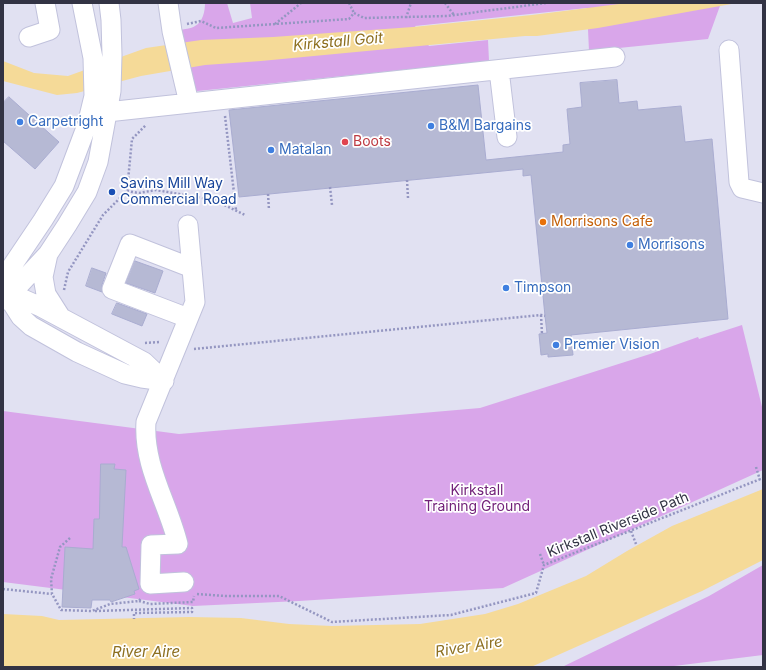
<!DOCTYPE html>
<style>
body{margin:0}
#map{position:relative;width:766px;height:670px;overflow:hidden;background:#e1e1f2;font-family:Inter,sans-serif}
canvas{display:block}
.frame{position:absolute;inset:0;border:4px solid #323344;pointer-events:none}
</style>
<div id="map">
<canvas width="766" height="670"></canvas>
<div class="frame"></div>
</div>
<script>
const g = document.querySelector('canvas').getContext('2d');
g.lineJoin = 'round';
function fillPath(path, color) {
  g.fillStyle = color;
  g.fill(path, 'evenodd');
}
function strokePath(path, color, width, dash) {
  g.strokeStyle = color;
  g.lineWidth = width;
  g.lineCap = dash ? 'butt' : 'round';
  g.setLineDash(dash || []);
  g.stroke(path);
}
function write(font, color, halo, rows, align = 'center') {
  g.font = font + ' Inter,sans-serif';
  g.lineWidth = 3.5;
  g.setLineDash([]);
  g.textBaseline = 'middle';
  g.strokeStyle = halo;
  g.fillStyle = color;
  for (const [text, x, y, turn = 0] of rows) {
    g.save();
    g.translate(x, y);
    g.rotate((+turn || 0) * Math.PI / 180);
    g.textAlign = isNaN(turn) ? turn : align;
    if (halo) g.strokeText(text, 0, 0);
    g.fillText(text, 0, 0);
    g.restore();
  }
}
fillPath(new Path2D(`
 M205,3H227L233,23L252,18L250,3H721L708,39L589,51L587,8L415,26L429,46L488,40L489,61L188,92L179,30C184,29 191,29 195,26C203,22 205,11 205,3Z
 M742,325L763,411V470L503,588L299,601L193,606L3,582V411L179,434L480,408L650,354L698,337L699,339Z
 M763,565V655L666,667H562L709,596Z`), '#d9a6ea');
fillPath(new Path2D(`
 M627,3H737L598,28L537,36H525L261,61L205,65L141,76L77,93L57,95L3,81V61L34,73L68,76L146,48L201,40L273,37L413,27L532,15Z
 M763,489V560L702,591L531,667H3V614L42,616L59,620L189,617L241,618L289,624L332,626L420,624L485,614L518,604L586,576L627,551L672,526Z`), '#f5da98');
const building = new Path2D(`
 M617,80L619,103L637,101L638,110L681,106L685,142L712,139L728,319L571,335L573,355L548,357V354L541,355L539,334L547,333L545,316L531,175L523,176V169L239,197L229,110L478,85L486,160L563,152V145L570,144L567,109L582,107L580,83Z
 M9,97L59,142L35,169L3,141V103Z
 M135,261L163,271L155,293L126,283Z
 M92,268L106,273L102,285V292L86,286Z
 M117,303L147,314L142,326L112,314Z
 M101,464H115L114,469L126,470L122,547H126L139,589L134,591L135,594L111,602L110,600H92L91,608L62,607L65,547L93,549L94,519H99Z`);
fillPath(building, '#b6b9d4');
strokePath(building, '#a9acd0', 1);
const minor = new Path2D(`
 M168,3L172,31L189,103
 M29,37L50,30L45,3
 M729,50L739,182L742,188L763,193
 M499,70L507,137
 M107,112L615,57
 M48,254L43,277L46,294L60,316
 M3,275L10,269L43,220L64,186L87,125L94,96L93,58L82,3
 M3,289L21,317L31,326L77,352L125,374L142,378L164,381
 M8,297L23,299L41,307L144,362L164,381
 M3,300L8,297L48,254L67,225L87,192L98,162L111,91L112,55L111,20L109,3
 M188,318L112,289L130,244L192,268
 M184,582L150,584L151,545L178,544C168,503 143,466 146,422L195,302L188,225`);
strokePath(minor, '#c1c2dc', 21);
strokePath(new Path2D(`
 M349,3L354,13
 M445,3L454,15
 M354,13L364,18L447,16L546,3
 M406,18L411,3
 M187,24L201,21L216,28L349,19L354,13
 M275,24L301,3
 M225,116L236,210
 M407,180L408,198
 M330,187L332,205
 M127,191L139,193L156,190L214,200L245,215
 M268,194L269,210
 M64,290L68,272L103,215L127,191L132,139L146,125
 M541,315L542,334
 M145,343L160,342
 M194,349L541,315L545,316
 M756,467L760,480
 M631,531L636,544
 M70,538L60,547L51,579L52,594L61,610L92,611L110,604L139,601L141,598
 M540,554L544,565
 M3,589L52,594
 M197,594L225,596H279L332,622L451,615L536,593L544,565L763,478
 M139,601L150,604L193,602L194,596
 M95,611L192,608V612L134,613V619`), '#9496c1', 2.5, [2, 2]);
strokePath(minor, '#fff', 19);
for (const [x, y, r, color] of [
 [20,122,4,"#3f7fe0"],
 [431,126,4,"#3f7fe0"],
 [345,142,4,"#e0444e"],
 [271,150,4,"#3f7fe0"],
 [112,192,4,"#1a4fb4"],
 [543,222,4,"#e8710a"],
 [630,245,4,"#3f7fe0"],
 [506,288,4,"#3f7fe0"],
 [556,345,4,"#3f7fe0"]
]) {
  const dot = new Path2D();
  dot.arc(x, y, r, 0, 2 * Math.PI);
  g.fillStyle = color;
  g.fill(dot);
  strokePath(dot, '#fff', 1.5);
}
write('14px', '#366cbe', '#fff', [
 ["Carpetright",28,122],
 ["B&M Bargains",439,126],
 ["Matalan",279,150],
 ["Morrisons",638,245],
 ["Timpson",514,288],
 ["Premier Vision",564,345]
], 'left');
write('14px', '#be3a42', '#fff', [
 ["Boots",353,142]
], 'left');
write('14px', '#164399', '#fff', [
 ["Savins Mill Way",120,184],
 ["Commercial Road",120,200]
], 'left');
write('14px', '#c56008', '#fff', [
 ["Morrisons Cafe",551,222]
], 'left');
write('14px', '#722279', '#fff', [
 ["Kirkstall",477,491],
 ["Training Ground",477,507]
]);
write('14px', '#323344', '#fff', [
 ["Kirkstall Riverside Path",618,525,-22]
]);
write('italic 15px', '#8d6f1f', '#fff', [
 ["Kirkstall Goit",338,42,-5],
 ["River Aire",469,647,-9],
 ["River Aire",146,652]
]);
</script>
